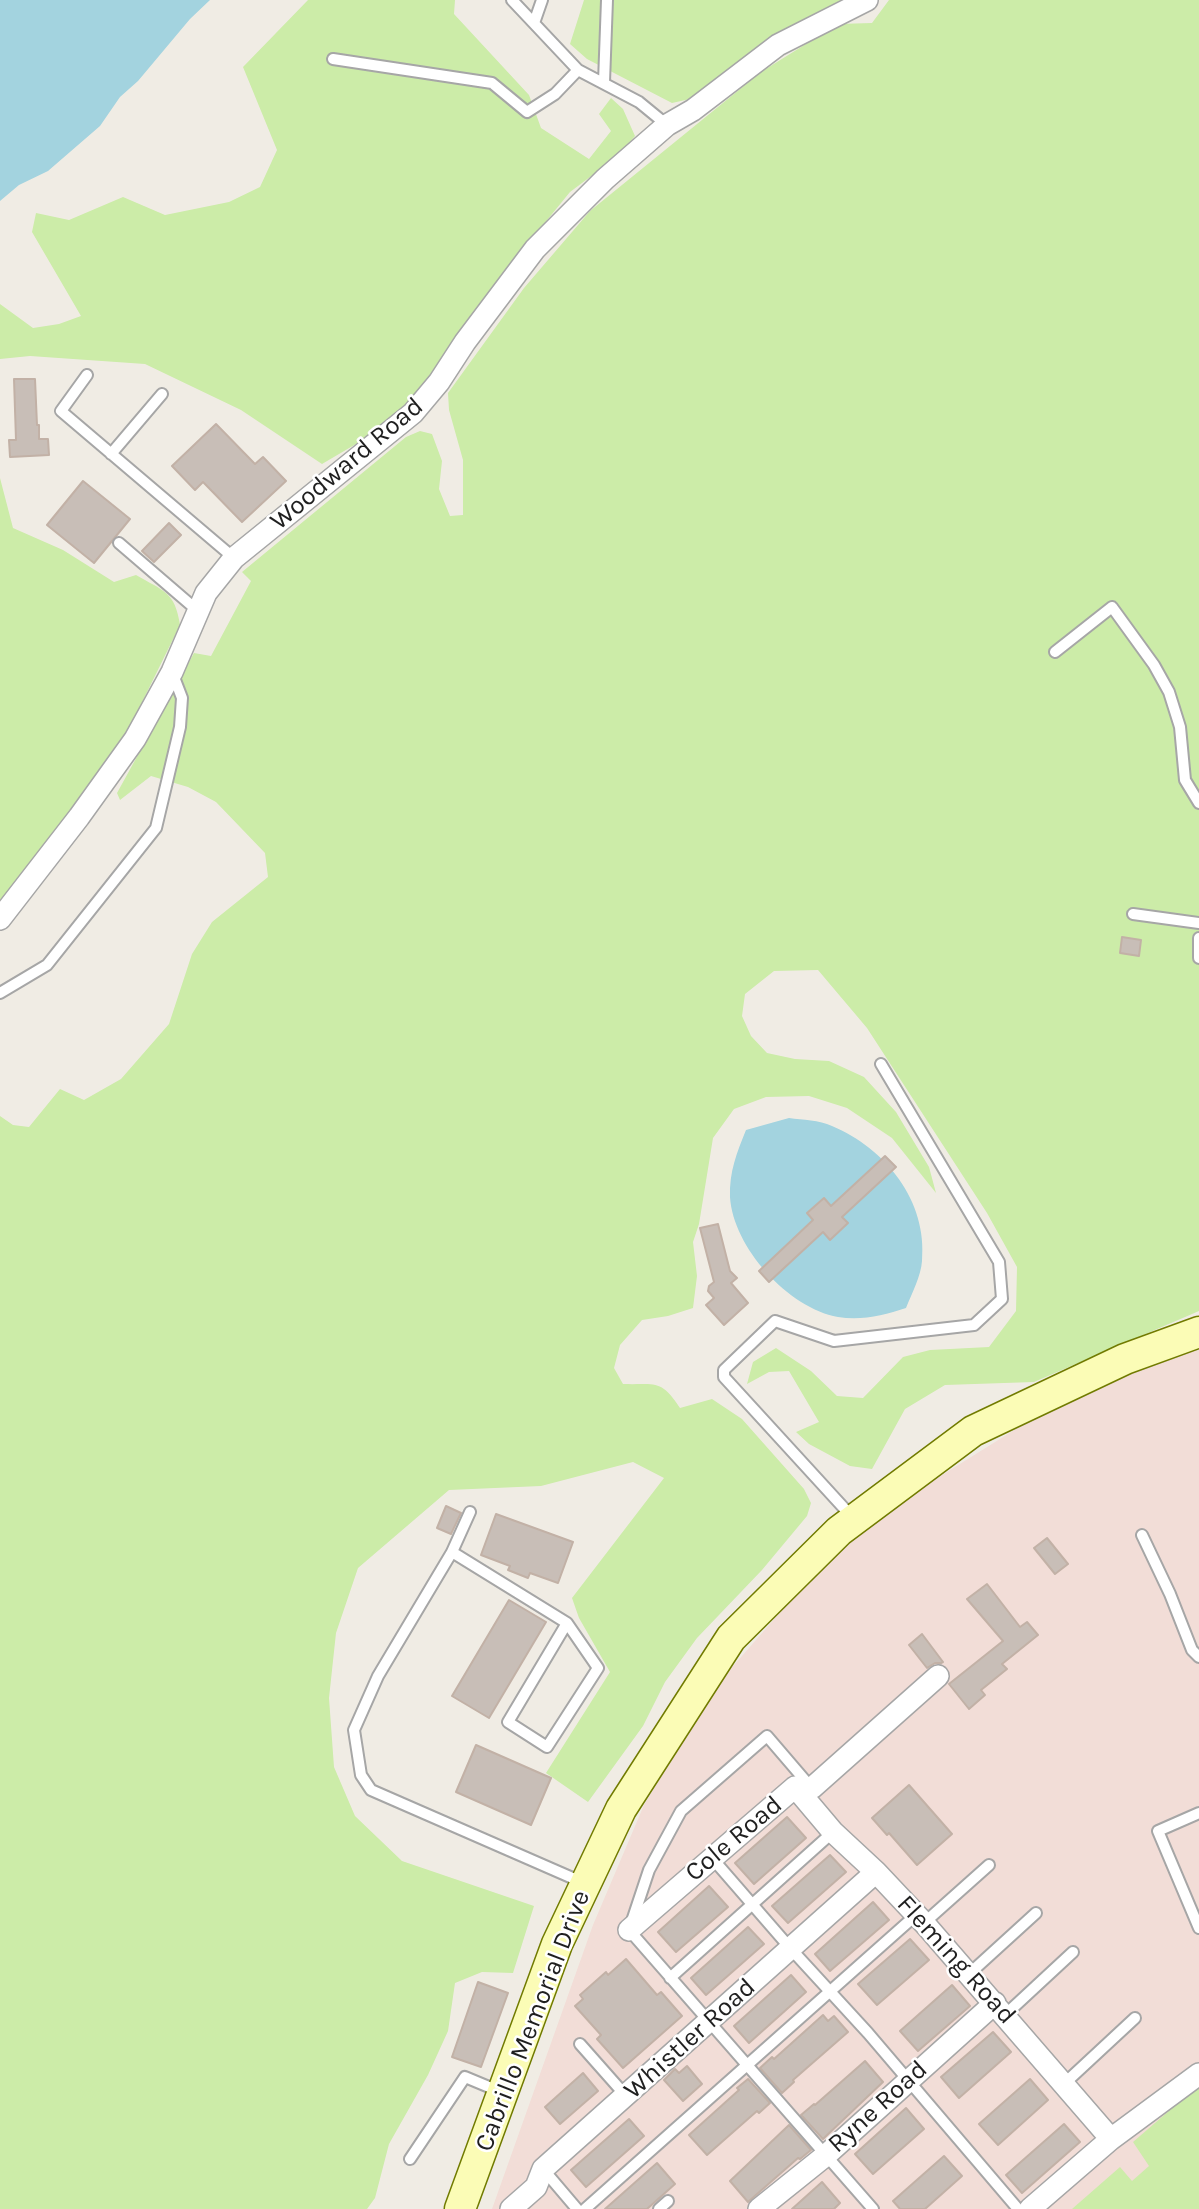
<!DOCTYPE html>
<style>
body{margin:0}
canvas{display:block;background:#f0ece4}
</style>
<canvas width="1199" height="2209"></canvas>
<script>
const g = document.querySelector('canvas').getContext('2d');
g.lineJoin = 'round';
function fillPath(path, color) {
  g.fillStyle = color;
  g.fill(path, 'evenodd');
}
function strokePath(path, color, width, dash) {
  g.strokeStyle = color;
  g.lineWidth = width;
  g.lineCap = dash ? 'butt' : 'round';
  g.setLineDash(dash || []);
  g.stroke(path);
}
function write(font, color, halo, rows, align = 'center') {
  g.font = font + ' Karla,sans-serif';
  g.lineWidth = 5;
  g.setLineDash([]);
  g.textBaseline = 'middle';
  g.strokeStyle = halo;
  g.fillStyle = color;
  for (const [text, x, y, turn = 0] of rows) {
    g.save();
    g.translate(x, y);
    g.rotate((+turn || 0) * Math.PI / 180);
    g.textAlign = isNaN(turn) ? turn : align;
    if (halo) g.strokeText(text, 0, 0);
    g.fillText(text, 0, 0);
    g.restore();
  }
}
fillPath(new Path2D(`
 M1199,1348V2209H492L593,1925L644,1805L713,1689L798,1592L847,1545L931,1482L1032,1419L1114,1380Z`), '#f2ddd7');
fillPath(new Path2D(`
 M308,0H455L454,14L529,95L541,128L589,159L611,131L599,114L611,98L623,109L635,136L618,156L570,192L539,230L420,393L373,434L322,464L241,410L145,364L30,356L0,359V304L33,328L59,324L81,316L32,232L36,213L69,220L123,197L165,215L229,202L260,187L277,150L243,67Z
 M584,0H849L699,97L672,103L587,59L570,44Z
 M889,0H1199V1311L1034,1382L945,1385L905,1409L872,1469L850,1466L809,1444L796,1432L819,1422L789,1371L769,1372L747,1384L753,1362L776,1348L811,1371L837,1396L863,1398L903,1357L930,1350L989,1347L1016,1311L1017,1267L987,1213L867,1028L818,970L774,971L745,994L742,1016L751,1036L767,1053L795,1059L829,1061L864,1077L896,1112L929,1167L936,1193L892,1138L847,1108L809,1096L766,1097L734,1109L713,1138L699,1224L693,1242L697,1276L693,1308L668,1316L642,1320L620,1345L614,1368L623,1384C656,1385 661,1379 680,1408L712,1399L742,1419L804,1489L811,1503L807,1516L762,1570L697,1638L665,1682L643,1726L588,1802L546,1773L610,1672L579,1618L572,1598L664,1478L633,1462L541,1486L449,1490L358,1568L336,1633L329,1698L334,1767L355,1816L402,1861L534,1906L513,1973L482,1972L455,1983L448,2031L428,2075L389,2144L375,2198L367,2209H0V1116L13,1125L29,1127L60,1089L84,1100L121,1079L169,1024L192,954L212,922L268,877L265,853L216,802L188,787L151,776L120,800L117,793L194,653L211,656L251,581L242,572L406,437L420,431L432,434L442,461L439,489L450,516L463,515V460L449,410L448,393L524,288L590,211L761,72L838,24L872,23Z
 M0,478L13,528L63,550L114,582L136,575C163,591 175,591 180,625L121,745L53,838L0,900Z
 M1199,2085V2209H1072L1120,2167L1132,2181L1149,2166L1133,2142Z`), '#cceca8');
fillPath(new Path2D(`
 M0,0H210L190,19L138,81L120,97L100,126L48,171L19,185L0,201Z
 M789,1118C803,1120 819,1120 832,1126C885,1148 928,1201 922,1261C921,1276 912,1293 906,1308C884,1315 862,1321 838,1317C788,1308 733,1247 730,1197C729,1172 737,1152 746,1130Z`), '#a3d3df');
const building = new Path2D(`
 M14,379H35L37,425H39V439H48L49,455L10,457L9,440H16Z
 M216,424L255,464L263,457L286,481L242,522L203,482L195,490L172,466Z
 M83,481L130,519L94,563L47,525Z
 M169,523L181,535L154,562L142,551Z
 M1122,937L1141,940L1139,956L1120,953Z
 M885,1156L896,1167L842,1217L848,1223L830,1240L823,1232L769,1282L759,1271L813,1220L807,1213L824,1198L831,1206Z
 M718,1224L730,1271L737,1278L731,1283L748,1303L724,1325L706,1305L714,1298L708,1291L709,1286L714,1282L700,1228Z
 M446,1506L461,1513L451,1534L437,1528Z
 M496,1514L573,1542L558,1583L530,1573L528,1578L508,1570L510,1566L481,1555Z
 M1047,1538L1068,1564L1055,1574L1034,1548Z
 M987,1584L1020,1627L1027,1622L1038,1635L1002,1664L1007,1669L981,1690L985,1695L969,1709L949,1684L1003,1641L967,1599Z
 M509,1600L546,1622L489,1718L452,1696Z
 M922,1634L943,1662L941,1663H935L927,1668L909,1645Z
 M476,1745L551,1778L531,1825L456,1792Z
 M909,1785L952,1834L917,1865L889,1833L887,1835L872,1818Z
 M787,1817L806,1838L754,1884L735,1863Z
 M830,1855L846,1872L788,1923L772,1906Z
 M709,1886L728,1907L676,1952L658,1932Z
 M873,1902L889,1920L830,1971L815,1954Z
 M748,1927L764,1944L706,1995L691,1978Z
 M910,1939L929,1960L877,2005L858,1984Z
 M626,1959L657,1995L661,1992L682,2016L623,2068L597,2039L601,2035L575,2006L583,1999L580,1995L606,1972L608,1975Z
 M791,1975L806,1992L749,2043L734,2026Z
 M478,1982L508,1993L481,2067L452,2057Z
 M952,1985L970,2006L918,2051L900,2031Z
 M823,2015L828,2021L834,2016L848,2032L793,2080L794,2082L782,2093L760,2068L772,2057L774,2059Z
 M993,2032L1011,2052L959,2098L941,2077Z
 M865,2061L883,2082L823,2139L801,2115L814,2104L815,2105Z
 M687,2066L702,2084L683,2101L664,2080L675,2069L679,2073Z
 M583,2073L598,2091L560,2124L545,2107Z
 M748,2079L770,2103L759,2113L757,2111L707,2155L689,2135L739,2090L737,2088Z
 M1030,2079L1048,2100L998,2145L979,2124Z
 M906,2108L924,2129L873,2174L855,2154Z
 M629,2119L644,2136L586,2187L571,2170Z
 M1064,2124L1080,2142L1022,2193L1006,2175Z
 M789,2125L811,2150L800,2159L798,2158L748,2202L730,2181Z
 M944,2156L962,2176L925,2209H900L893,2201Z
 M657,2163L675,2184L647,2209H605Z
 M822,2182L840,2203L834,2209H792Z`);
fillPath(building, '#c8beb7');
strokePath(building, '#c2b1a6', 2);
const lane = new Path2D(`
 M512,0L578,70L639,102L667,125
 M534,23L542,0
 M333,59L492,83L527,112L555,94L578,70
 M604,82L607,0
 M87,375L61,411L234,558
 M111,454L162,394
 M119,543L198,611
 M1055,652L1112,607L1154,665L1169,692L1180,727L1185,780L1199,803
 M1133,914L1199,923
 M1199,938V958
 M0,993L47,965L156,828L180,727L182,698L172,672
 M470,1512L452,1552L378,1676L354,1730L361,1775L371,1790L584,1883
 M853,1518L724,1377V1370L775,1321L834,1341L974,1325L1002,1299L999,1262L881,1064
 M1142,1535L1170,1594L1192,1650L1199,1657
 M452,1552L567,1623L598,1668L547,1747L508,1722L567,1623
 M809,1785L767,1736L681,1811L649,1870L629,1930L873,2209
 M1199,1813L1158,1831L1199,1928
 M712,1858L791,1949L868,2033L1018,2209
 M924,1923L989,1865
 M969,1974L1036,1913
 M670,1978L833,1832
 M1005,2015L1073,1952
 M580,2044L626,2096
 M1065,2083L1135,2018
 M410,2159L465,2077L501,2092
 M543,2169L577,2209
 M585,2209L916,1915
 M659,2209L668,2201`);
const street = new Path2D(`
 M0,919L79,817L135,739L172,672L206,593L234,558L413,413L439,382L465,342L535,249L605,179L667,125L693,110L778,45L867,0
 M795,1787L833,1832L876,1872L924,1923L1111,2139
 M629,1930L795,1787L812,1788L938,1676
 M511,2209L536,2187L543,2169L876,1872
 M759,2209L825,2156L995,2003
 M1030,2209L1111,2139L1199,2074`);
const secondary = new Path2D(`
 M460,2209L557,1944L621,1809L731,1638L839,1531L973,1431L1125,1359L1199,1332`);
strokePath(lane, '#a6a6a6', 14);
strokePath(street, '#a6a6a6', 24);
strokePath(secondary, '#717b00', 33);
strokePath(lane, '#fff', 10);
strokePath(street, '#fff', 21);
strokePath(secondary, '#fbfcb6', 30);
write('26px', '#1f1f1f', '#fff', [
 ["Woodward Road",347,464,-40],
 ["Cole Road",734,1839,-40],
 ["Fleming Road",956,1960,48],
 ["Cabrillo Memorial Drive",533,2021,-69],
 ["Whistler Road",690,2039,-42],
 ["Ryne Road",878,2107,-42]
]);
</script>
